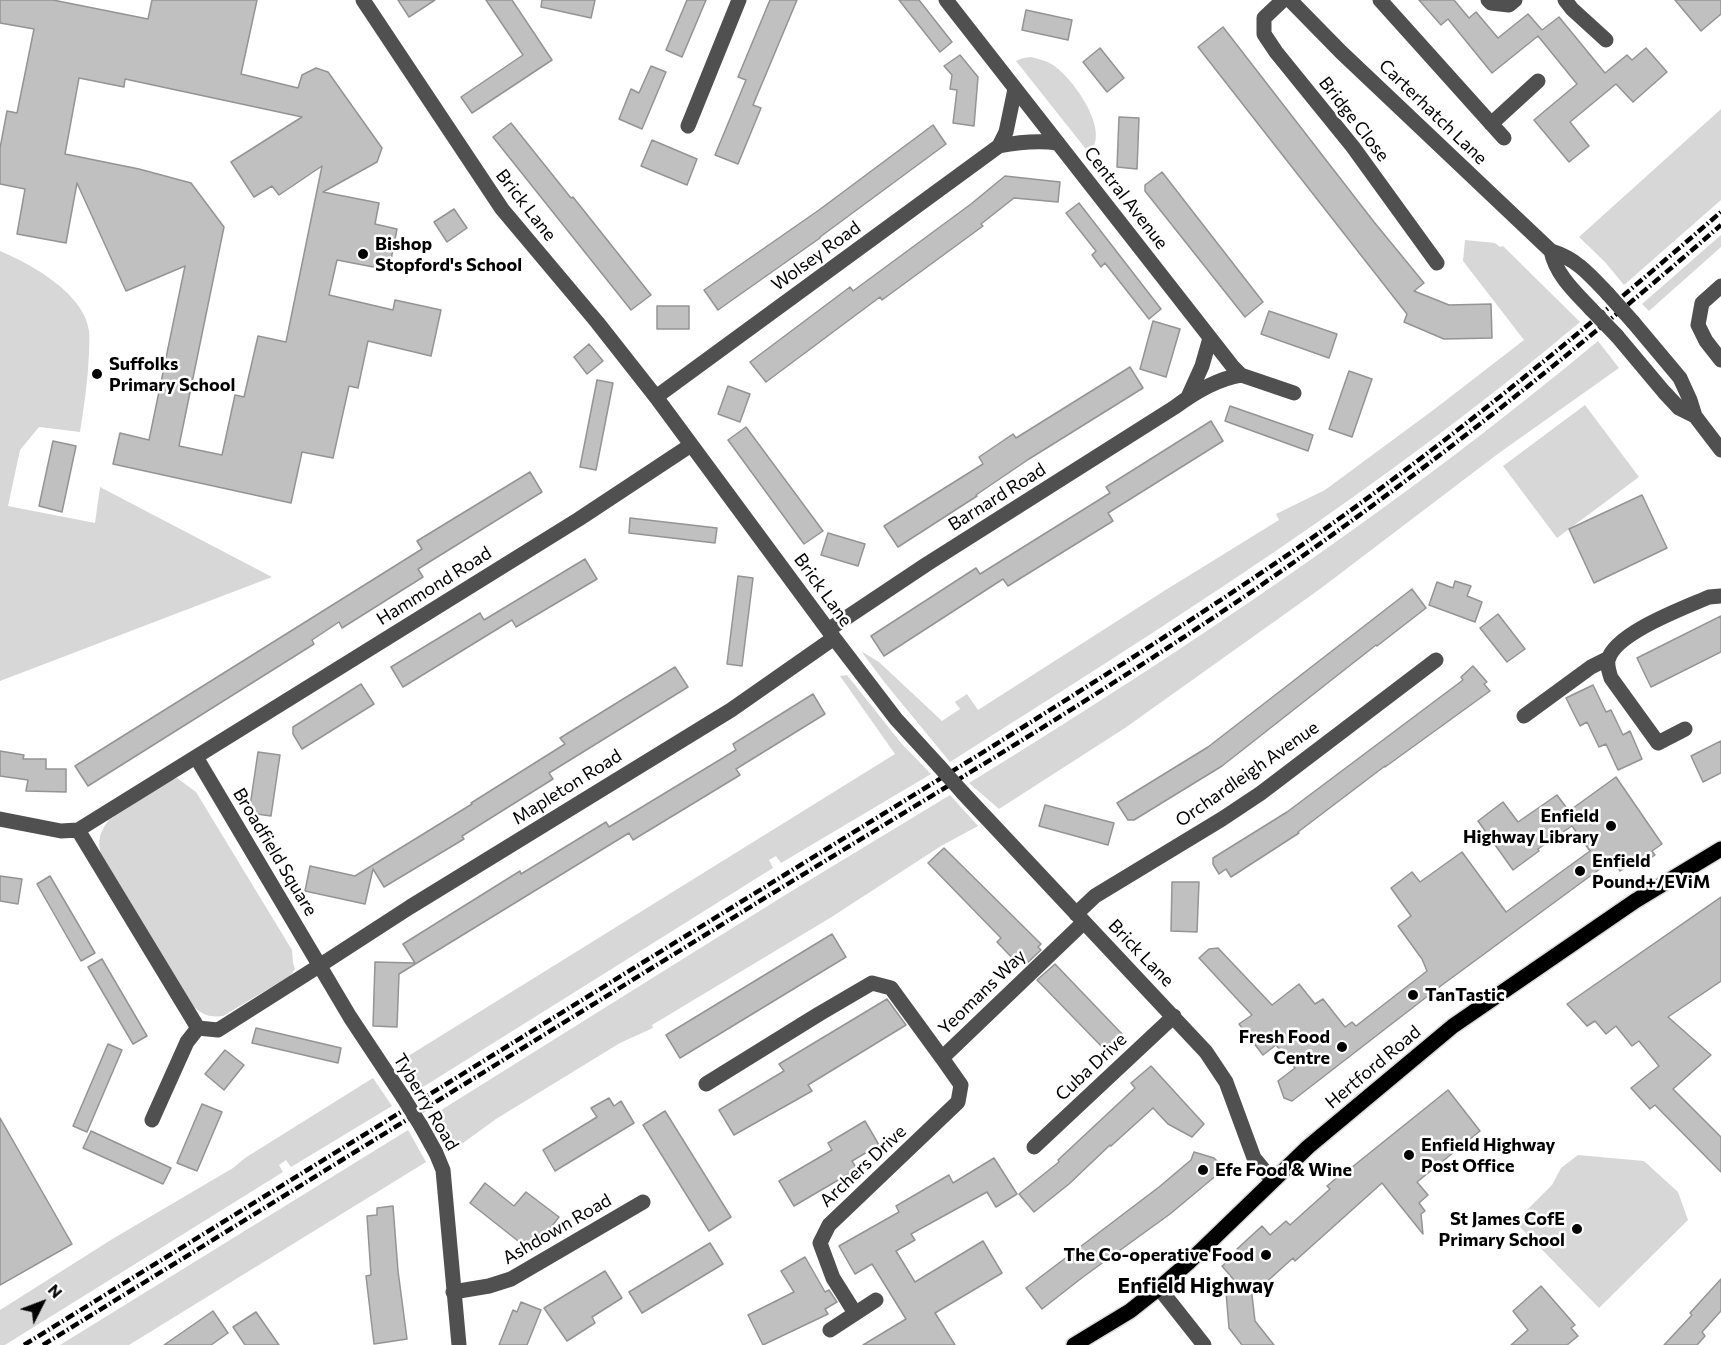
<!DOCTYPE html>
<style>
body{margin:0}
#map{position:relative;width:1721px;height:1345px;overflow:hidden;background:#fff;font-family:Commissioner,sans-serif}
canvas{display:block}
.north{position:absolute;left:12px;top:1273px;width:60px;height:60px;-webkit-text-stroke:4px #fff;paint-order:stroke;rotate:48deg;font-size:16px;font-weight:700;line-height:24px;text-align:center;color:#000}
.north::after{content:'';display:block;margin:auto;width:21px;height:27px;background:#000;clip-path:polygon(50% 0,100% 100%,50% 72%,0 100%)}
</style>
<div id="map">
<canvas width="1721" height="1345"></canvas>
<div class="north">N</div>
</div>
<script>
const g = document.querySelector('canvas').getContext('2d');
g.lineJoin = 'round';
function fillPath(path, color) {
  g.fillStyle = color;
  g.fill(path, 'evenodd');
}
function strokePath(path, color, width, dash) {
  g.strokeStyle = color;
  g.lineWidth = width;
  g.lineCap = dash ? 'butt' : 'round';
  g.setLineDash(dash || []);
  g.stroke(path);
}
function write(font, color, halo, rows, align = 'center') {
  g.font = font + ' Commissioner,sans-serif';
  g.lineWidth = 5;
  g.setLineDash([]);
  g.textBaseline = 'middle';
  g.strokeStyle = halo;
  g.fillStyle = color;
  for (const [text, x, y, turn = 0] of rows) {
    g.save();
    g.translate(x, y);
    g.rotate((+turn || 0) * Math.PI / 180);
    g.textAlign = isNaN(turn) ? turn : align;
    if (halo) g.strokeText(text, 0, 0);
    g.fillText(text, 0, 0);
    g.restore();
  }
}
fillPath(new Path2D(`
 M1031,57C1039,59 1047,61 1053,65C1073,78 1112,132 1089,153L1016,61L1023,58Z
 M1721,109V200L1624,285L1605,262L1579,237Z
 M1721,235V247L1649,311L1642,304Z
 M1465,240L1495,243L1500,247L1503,246L1580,322C1384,488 1167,625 950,762L885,683L861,651L879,662L942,721L960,709L955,702L967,694L978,710L1164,591L1279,520L1276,514L1325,490L1436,408L1524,340L1463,261Z
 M0,251C31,264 85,294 89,331C90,338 89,347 89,354C88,380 84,406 80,432L39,427L20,450L8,506L95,523L100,487L272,577L0,681Z
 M1598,341L1619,368L1499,453L1320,589L1125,728L999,809L969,783C1187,649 1401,505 1598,341Z
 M1585,405L1639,477L1557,538L1503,466Z
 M847,675L901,743L931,774L781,863L776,856L769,860L773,868L415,1092L397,1063L895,754L840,676Z
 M177,778L196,792L292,950L293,963L295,969L290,976L223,1016C208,1018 201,1014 191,1004L101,854C97,841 100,831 109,820L169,781Z
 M950,795L978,826L941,846L830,918L652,1025L653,1028L620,1043L496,1119L452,1151L430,1117L790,892Z
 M373,1078L392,1106L291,1167L286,1160L279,1165L283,1172L5,1345H0V1310L114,1238L233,1168L245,1158Z
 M408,1130L426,1162L129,1345H60Z
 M1578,1155L1644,1161L1678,1192L1688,1220L1599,1308L1515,1222L1552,1185L1561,1168Z`), '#d7d7d7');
const building = new Path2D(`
 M0,0H53L148,19L152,0H257L241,74L298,88L302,75L316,68L328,72L382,148L377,162L323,192L379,203L375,224L397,229L389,270L337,260L329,295L393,310L395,300L441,310L431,356L368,341L358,388L349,386L333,458L302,452L291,503L113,464L120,433L149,440L185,266L126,291L77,183L66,243L17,234L25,189L0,184V148L7,111L17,113L34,29L0,23ZM79,78L124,87L125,79L302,117L231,162L254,197L272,186L279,195L322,166L286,342L258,336L244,397L235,395L222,455L179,446L224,227L191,183L139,169L65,154Z
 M398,0H435L409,17Z
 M486,0H512L552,60L472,113L461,97L523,55Z
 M542,0H595L591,18L541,7Z
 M687,0H706L682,57L666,50Z
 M770,0H797L753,105L761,108L738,164L715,155L746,80L738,77Z
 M899,0H919L952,42L940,52Z
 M1419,0H1454L1469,18L1476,12L1498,38L1528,14L1542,30L1559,17L1605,73L1627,55L1632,60L1646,48L1667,72L1633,102L1616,84L1570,122L1589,146L1569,162L1534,120L1577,84L1538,36L1492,73L1448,19L1441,25Z
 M1675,0H1721V14L1701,31Z
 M1026,10L1072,20L1068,40L1022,30Z
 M1223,27L1374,222L1424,283L1414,291L1449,305L1491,304L1492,338L1444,339L1404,322L1407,314L1198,47Z
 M1100,48L1124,78L1107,92L1083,62Z
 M960,55L978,77L974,126L953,123L957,90L950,89L952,75L944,66Z
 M651,66L666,72L642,129L619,119L631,89L639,93Z
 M1119,117L1139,118L1137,169L1117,167Z
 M511,123L571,198L573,197L651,295L631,310L493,137Z
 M933,125L946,144L820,237V238L718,310L704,290L819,210Z
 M652,140L697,159L687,185L641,166Z
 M1162,172L1263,302L1245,317L1145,191V185Z
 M1005,176L1060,182L1058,202L1014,198L981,224L983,226L882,300L880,297L766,382L750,362L850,287L853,291L971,204Z
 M1079,203L1161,309L1149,319L1105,263L1101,267L1092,255L1096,251L1066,213Z
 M454,209L467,228L447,242L434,222Z
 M657,306H689V329H657Z
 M1269,311L1337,334L1329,358L1261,334Z
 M1153,321L1180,329L1166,377L1140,369Z
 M589,344L603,361L587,374L574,357Z
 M1130,367L1143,388L1029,459L976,495L977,496L898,547L884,526L983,464L979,457L1013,434L1016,438Z
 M1349,371L1372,379L1352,437L1329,429Z
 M597,380L613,383L596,470L580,467Z
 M728,386L750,394L740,422L718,414Z
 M1230,406L1313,435L1308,451L1225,421Z
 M1211,421L1223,441L1108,513L1113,521L1008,586L1003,579L884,656L871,636L976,568L980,574L1110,493L1106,487Z
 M746,427L823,531L804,544L728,440Z
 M53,441L76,446L62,512L39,506Z
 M530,472L542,492L418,569L423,577L342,628L339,622L312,640L314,644L88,786L75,766L422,549L417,541Z
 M1642,495L1667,548L1594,583L1569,529Z
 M630,518L717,528L715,543L629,533Z
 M828,533L865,544L858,566L821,555Z
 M585,559L597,579L516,627L512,620L403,687L391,667L480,613L484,620Z
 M738,576L753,578L742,666L727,664Z
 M1455,581L1471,586L1467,596L1482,602L1475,622L1429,605L1437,582L1453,588Z
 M1412,589L1426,608L1377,646L1376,645L1222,766L1134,820H1128L1117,803L1208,747Z
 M1498,614L1525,649L1507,662L1480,628Z
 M1721,616V652L1651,687L1637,658Z
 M1473,666L1487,682L1484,684L1490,691L1385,767V766L1298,832L1299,833L1231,877L1226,869L1219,874L1213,864V858L1287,812L1463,680L1461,677Z
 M675,667L688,687L549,773L553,779L462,836L464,839L384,887L373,869L365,904L305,891L310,866L355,876L472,804L471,803L565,744L560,738Z
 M361,684L374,704L302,749L293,734V727Z
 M1593,685L1606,712L1611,710L1623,735L1630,731L1642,759L1618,770L1606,744L1599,747L1587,722L1580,726L1566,698Z
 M813,694L825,714L736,769L740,775L633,840L629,833L399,974L397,1027L373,1026L375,962L415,963L403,944L520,871L521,874L606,822L609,827L736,750L733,744Z
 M1721,741V773L1703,782L1691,756Z
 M0,751L24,755L23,759H46V769H66V792L26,791L28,780L0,776Z
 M258,752L280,755L271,816L249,813Z
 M1616,777L1662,844L1652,851L1655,855L1637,867L1633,862L1620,871L1612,860L1442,985L1292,1101L1284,1098L1278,1081L1295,1068L1276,1045L1263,1055L1239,1024L1252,1015L1199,958L1209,949L1218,948L1272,1005L1299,984L1315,1004L1323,999L1345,1027L1352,1022L1356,1026L1427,971L1422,959L1398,926L1411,916L1391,888L1412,872L1420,882L1462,852L1506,912L1590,851L1572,826L1538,849L1539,851L1513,870L1478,821L1503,802L1518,822L1557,795L1569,811Z
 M1045,805L1114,823L1108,845L1039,826Z
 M944,848L1041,944L1038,947L1041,950L1024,966L1021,963L1019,965L997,942L1001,938L928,863Z
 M0,876L22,879L18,904L0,901Z
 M50,876L95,953L81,961L37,884Z
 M1172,882H1199L1197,932L1171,931Z
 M1721,897V981L1668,1017L1711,1055L1673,1089L1721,1137V1172L1655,1105L1650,1109L1631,1088L1659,1066L1639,1041L1632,1046L1616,1026L1606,1034L1595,1021L1587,1026L1567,1004Z
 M832,934L846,957L680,1058L666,1035Z
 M102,959L147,1036L133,1044L88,967Z
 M1055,964L1122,1034L1105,1050L1037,980Z
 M887,999L906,1025L808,1085L812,1091L734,1135L719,1110L784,1071L779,1064Z
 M256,1028L341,1048L338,1063L252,1043Z
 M108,1044L122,1050L87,1132L73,1126Z
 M225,1050L244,1065L224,1090L205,1074Z
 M1151,1066L1204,1124L1192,1137L1168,1124L1153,1108L1111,1146L1110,1145L1069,1184L1034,1212L1019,1194L1059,1162L1058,1160L1135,1088L1131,1083Z
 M1448,1090L1480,1131L1417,1182L1428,1195L1419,1203L1425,1211L1421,1214L1423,1234L1382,1183L1295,1261L1293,1258L1252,1295L1255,1321L1274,1345H1242L1229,1328L1226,1292L1245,1293L1222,1266L1240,1251L1237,1249L1262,1226L1270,1235L1286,1221L1290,1225L1330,1189L1327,1186L1340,1175L1341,1176Z
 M609,1098L614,1106L621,1101L634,1123L555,1171L543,1150L597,1117L591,1108Z
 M202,1104L222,1112L197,1171L177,1163Z
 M665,1111L731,1217L709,1231L643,1125Z
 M0,1118L72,1244L0,1285Z
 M865,1121L879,1145L852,1161L857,1169L794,1206L779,1181L832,1150L828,1143Z
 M91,1131L171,1168L163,1184L83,1148Z
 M1194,1152L1214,1158L1220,1164L1218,1174L1170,1214L1083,1277L1042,1309L1026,1288L1159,1187L1191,1160Z
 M994,1158L1017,1194L996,1207L987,1192L911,1234L915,1240L896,1251L915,1282L983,1241L1002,1273L935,1313L955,1345H863L906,1319L872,1264L855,1274L839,1246L899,1212L896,1206L949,1175L953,1183Z
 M485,1183L514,1206L526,1192L559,1217L532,1252L470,1203Z
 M393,1206L398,1271L407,1339L374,1344L366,1276L371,1275L367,1216L377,1215V1208Z
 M710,1243L723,1264L642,1313L629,1292Z
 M805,1257L825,1292L829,1290L837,1302L825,1309L828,1314L763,1345L748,1315L794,1292L781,1271Z
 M605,1271L622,1298L592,1317L595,1323L567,1341L544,1308Z
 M1721,1279V1311L1702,1332L1705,1336L1697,1345H1664L1692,1315L1690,1313Z
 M1541,1286L1575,1325L1571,1328L1578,1336L1567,1345H1511L1528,1330L1513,1311Z
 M521,1302L541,1310L527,1345H499L513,1310L517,1312Z
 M213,1311L228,1333L211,1345H164Z
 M256,1312L279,1345H245L233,1327Z`);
fillPath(building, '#c0c0c0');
strokePath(building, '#949494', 1.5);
const major = new Path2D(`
 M1074,1345L1130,1311L1159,1288L1188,1263L1308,1147L1453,1026L1635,901L1721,849`);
strokePath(major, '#dbdbdb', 18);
strokePath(new Path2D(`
 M363,0L502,209L597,322L656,397L834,638L896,719L939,766
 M946,0L1233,367L1241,375L1294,393
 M1283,0L1264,18V34L1276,52L1353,147L1437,263
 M1290,0L1341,52L1551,251C1577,259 1590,275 1608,294
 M1380,0L1504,138
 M1488,0L1491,3L1509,5L1515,0
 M1565,0L1572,9L1606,40
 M1491,124L1538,81
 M688,126L739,0
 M999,146L1006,132L1015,89
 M1551,251C1556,275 1575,292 1591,309
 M1721,286L1702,303L1698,325L1706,341L1721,360
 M1633,322L1680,378L1690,400L1695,416L1721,450
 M1617,336L1664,392L1679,408L1695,416
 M656,397L999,146C1019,142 1038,140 1058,143
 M1188,397L1202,366L1210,338
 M691,445L579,519L78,830L198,1028L218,1030L319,966L410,907L731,710L834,638
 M828,630L927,564L1175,407C1195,392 1217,379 1241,375
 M1524,716L1591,667L1609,658
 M1685,729L1658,743L1611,678C1609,672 1607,666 1608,660C1615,633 1684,608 1709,597L1721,596
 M196,757L350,1017L403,1097
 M963,793L1206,1052L1226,1082L1254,1158L1272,1180
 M0,819L61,831L78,830
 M1076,914L1095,896L1222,819L1261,793L1436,660
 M706,1084L819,1014L872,983L891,988L942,1058L1084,922
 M152,1120L187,1042L198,1028
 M421,1126L436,1153L443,1170L459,1345
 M1034,1147L1174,1016
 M1159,1288L1204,1345
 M453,1292L489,1286L511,1279L643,1202
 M855,1313L833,1278L820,1243L829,1225L958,1102L961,1085L942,1058
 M830,1330L876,1300`), '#505050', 15);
strokePath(major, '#000', 15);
strokePath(new Path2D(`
 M24,1345L993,746C1099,679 1206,612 1309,540C1453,439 1588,327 1721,212
 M43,1345C284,1196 526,1046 768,896C932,795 1098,697 1257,588C1419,476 1573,354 1721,225`), '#000', 4.5, [9, 3, 1.5, 3]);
strokePath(new Path2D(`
 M1608,294L1633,322
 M1591,309L1617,336
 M939,766L963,793
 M403,1097L421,1126`), '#505050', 15);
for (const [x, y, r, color] of [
 [363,254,6,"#000"],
 [97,374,6,"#000"],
 [1611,826,6,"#000"],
 [1580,871,6,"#000"],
 [1413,995,6,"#000"],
 [1342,1047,6,"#000"],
 [1409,1155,6,"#000"],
 [1203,1170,6,"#000"],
 [1577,1229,6,"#000"],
 [1266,1255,6,"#000"]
]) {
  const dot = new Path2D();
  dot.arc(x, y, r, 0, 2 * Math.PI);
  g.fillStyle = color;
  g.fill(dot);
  strokePath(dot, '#fff', 2);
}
write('18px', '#000', '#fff', [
 ["Carterhatch Lane",1433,112,44],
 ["Bridge Close",1354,119,52],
 ["Central Avenue",1126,198,52],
 ["Brick Lane",526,205,52],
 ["Wolsey Road",816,256,-36],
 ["Barnard Road",997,497,-32],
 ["Hammond Road",434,586,-32],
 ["Brick Lane",823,590,54],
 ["Orchardleigh Avenue",1247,774,-35],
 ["Mapleton Road",567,787,-32],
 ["Broadfield Square",275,852,59],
 ["Brick Lane",1141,953,46],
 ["Yeomans Way",982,992,-44],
 ["Cuba Drive",1091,1067,-43],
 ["Hertford Road",1373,1067,-40],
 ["Tyberry Road",426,1102,59],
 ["Archers Drive",863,1166,-43],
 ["Ashdown Road",557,1229,-30]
]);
write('bold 18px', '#000', '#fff', [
 ["Bishop",375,244],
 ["Stopford's School",375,265],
 ["Suffolks",109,364],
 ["Primary School",109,385],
 ["Enfield",1599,816,"right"],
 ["Highway Library",1599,837,"right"],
 ["Enfield",1592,861],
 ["Pound+/EViM",1592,882],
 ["TanTastic",1425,995],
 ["Fresh Food",1330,1037,"right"],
 ["Centre",1330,1058,"right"],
 ["Enfield Highway",1421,1145],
 ["Post Office",1421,1166],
 ["Efe Food & Wine",1215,1170],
 ["St James CofE",1565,1219,"right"],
 ["Primary School",1565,1240,"right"],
 ["The Co-operative Food",1254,1255,"right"]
], 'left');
write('bold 21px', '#000', '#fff', [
 ["Enfield Highway",1196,1286]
]);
</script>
